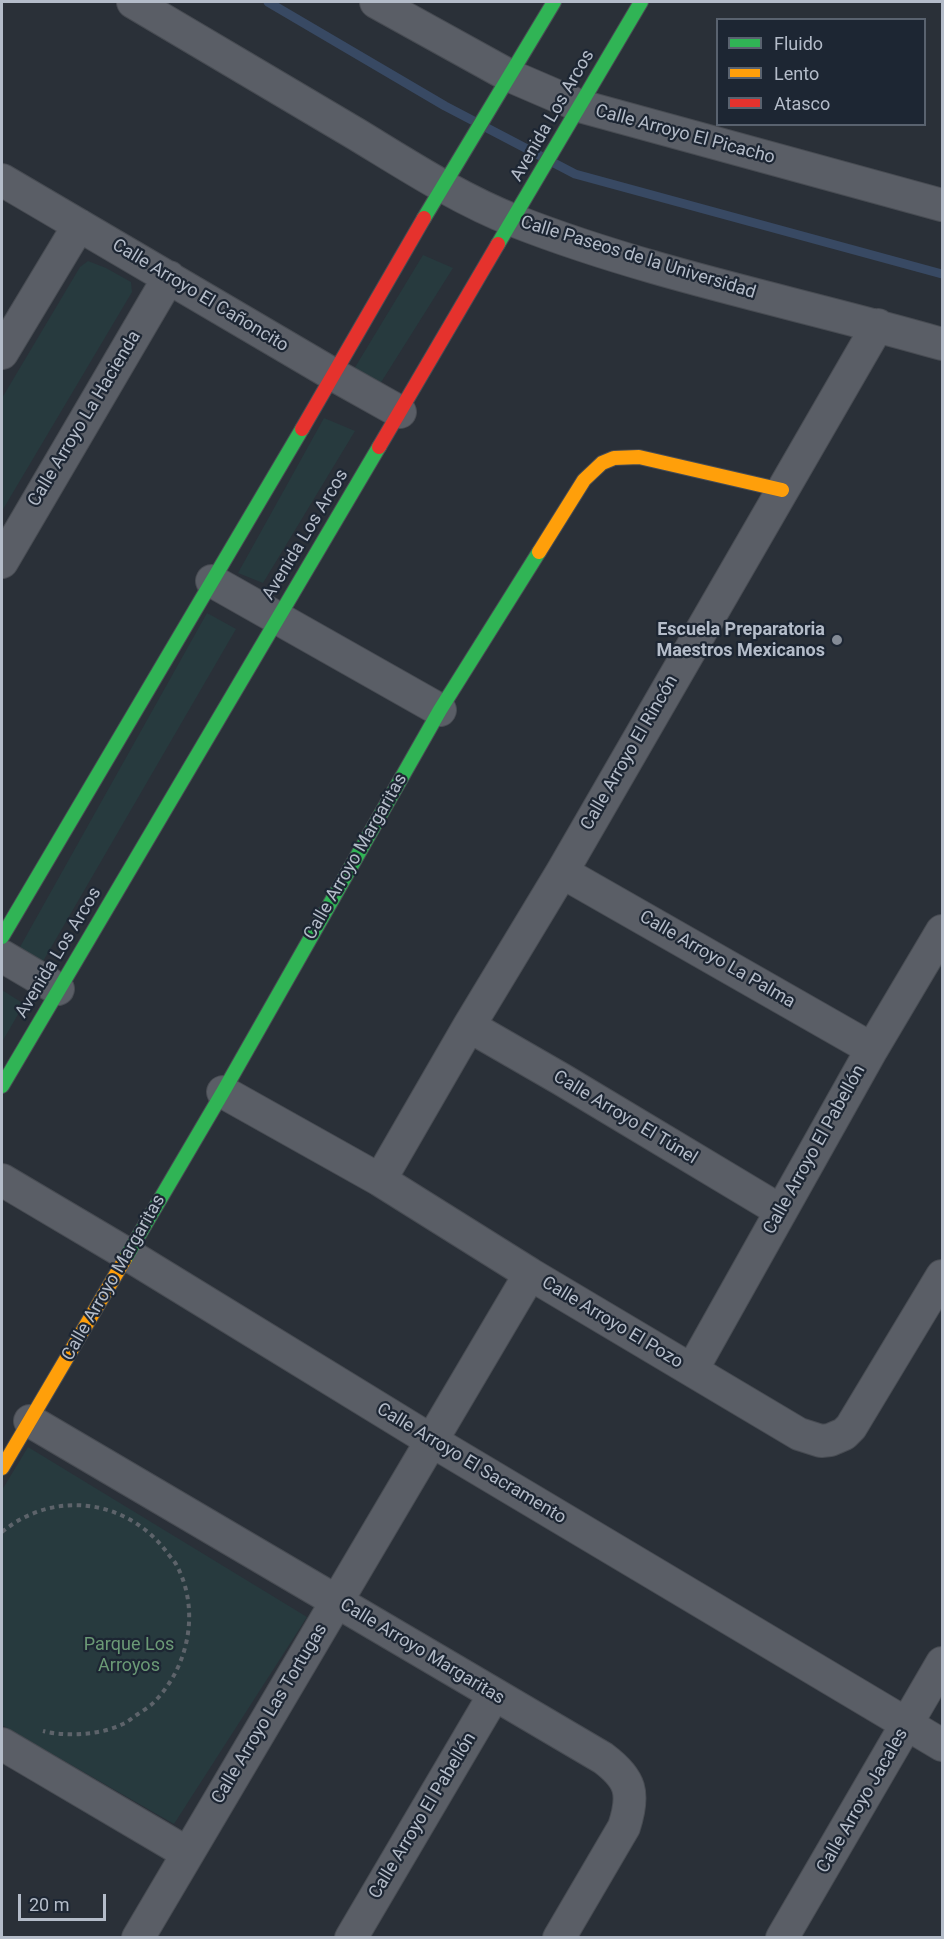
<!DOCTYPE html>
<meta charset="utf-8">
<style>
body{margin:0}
#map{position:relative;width:944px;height:1939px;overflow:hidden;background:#2a3038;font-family:Roboto,sans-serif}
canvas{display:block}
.frame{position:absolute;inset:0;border:3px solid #b4bcc9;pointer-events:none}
.legend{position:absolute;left:716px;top:18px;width:210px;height:108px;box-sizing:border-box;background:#1d2633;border:2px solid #59626f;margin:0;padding:8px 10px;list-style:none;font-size:18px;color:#b4bcc9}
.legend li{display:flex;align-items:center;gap:12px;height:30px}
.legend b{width:30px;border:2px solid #59626f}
.scale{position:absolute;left:18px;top:1894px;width:88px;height:27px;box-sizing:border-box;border:3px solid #b4bcc9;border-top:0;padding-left:8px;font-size:18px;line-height:21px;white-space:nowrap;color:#b4bcc9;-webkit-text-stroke:4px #1d2633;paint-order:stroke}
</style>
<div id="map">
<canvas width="944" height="1939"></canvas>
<div class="frame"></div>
<ul class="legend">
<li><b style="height:8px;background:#30b455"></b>Fluido</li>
<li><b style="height:8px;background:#ff9f0a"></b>Lento</li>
<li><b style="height:8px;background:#e5322d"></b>Atasco</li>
</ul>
<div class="scale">20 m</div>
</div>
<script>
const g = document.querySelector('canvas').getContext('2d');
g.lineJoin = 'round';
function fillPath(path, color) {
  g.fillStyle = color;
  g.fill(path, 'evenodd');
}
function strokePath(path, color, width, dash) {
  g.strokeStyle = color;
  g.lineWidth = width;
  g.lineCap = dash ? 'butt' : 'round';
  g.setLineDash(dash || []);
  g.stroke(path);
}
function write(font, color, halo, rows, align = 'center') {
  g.font = font + ' Roboto,sans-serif';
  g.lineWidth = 4.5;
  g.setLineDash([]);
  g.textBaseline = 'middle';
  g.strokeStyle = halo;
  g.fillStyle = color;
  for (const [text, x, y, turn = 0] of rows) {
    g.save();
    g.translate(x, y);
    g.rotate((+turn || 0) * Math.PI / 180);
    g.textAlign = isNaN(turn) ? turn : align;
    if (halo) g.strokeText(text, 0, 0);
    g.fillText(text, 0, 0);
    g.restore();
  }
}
fillPath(new Path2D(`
 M423,255L453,268L380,384L354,369Z
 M88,261L106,268L131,282L132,292L2,511V398L80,267Z
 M324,418L355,431L263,583L238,573Z
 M207,613L236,629L42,963L20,947Z
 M2,990L24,1004L2,1042Z
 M28,1447L307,1617L174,1824L2,1725V1490Z`), '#273a3e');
strokePath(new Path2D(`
 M268,2L445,106L575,174L942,274`), '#384963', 9);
const street = new Path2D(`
 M133,2C207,46 282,90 356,134C407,165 459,199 515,221C653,275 800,303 942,344
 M376,2L508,75L580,106L942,205
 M2,180L334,375L400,412
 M2,353L79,225
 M2,562L169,277
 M212,581L440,710
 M562,872L872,1049
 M2,956L58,989
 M469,1026L561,1079L781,1211
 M223,1092L380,1180L530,1274L799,1434L821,1441L830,1440L844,1434L851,1427L942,1276
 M2,1180L127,1254L432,1441L942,1745
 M380,1180L469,1026L562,872L878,325
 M692,1370L872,1049L942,931
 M30,1421L603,1758C631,1779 635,1793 624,1827L559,1938
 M2,1744L187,1853
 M138,1938L530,1274
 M351,1938L494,1695
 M782,1938L942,1663`);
const fast = new Path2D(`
 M424,218L554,2
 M498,244L641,2
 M2,937L302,429
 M2,1086L379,447
 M125,1259L223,1092L440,710L539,552`);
const slow = new Path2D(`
 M539,552L584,480L602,463L614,458L639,457L782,490
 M2,1468L125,1259`);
const jam = new Path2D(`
 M302,429L424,218
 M379,447L498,244`);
strokePath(street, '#484c53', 34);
strokePath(fast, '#484c53', 16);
strokePath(slow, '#484c53', 16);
strokePath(jam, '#484c53', 16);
strokePath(new Path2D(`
 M2,1532C53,1490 125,1498 166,1551C169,1556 174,1560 177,1566C200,1610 189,1665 156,1700C151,1706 144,1710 138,1714C133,1717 128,1722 123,1724C101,1735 66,1737 43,1731`), '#5d636a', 4, [4.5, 4.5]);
strokePath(street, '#5a5e66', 32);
strokePath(fast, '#30b455', 14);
strokePath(slow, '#ff9f0a', 14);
strokePath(jam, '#e5322d', 14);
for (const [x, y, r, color] of [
 [837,640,6,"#848b96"]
]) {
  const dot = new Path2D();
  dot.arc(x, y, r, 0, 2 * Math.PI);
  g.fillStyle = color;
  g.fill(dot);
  strokePath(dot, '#1d2633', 2);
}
write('18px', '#b4bcc9', '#1d2633', [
 ["Avenida Los Arcos",553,116,-60],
 ["Calle Arroyo El Picacho",685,135,15],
 ["Calle Paseos de la Universidad",638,258,17],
 ["Calle Arroyo El Cañoncito",200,296,31],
 ["Calle Arroyo La Hacienda",85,419,-59],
 ["Avenida Los Arcos",306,535,-59],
 ["Calle Arroyo El Rincón",630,753,-60],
 ["Calle Arroyo Margaritas",356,857,-60],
 ["Avenida Los Arcos",59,953,-59],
 ["Calle Arroyo La Palma",717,960,30],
 ["Calle Arroyo El Túnel",625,1118,31],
 ["Calle Arroyo El Pabellón",815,1150,-61],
 ["Calle Arroyo Margaritas",114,1278,-60],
 ["Calle Arroyo El Pozo",612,1323,31],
 ["Calle Arroyo El Sacramento",471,1464,31],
 ["Calle Arroyo Margaritas",422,1652,31],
 ["Calle Arroyo Las Tortugas",270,1714,-59],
 ["Calle Arroyo Jacales",863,1801,-60],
 ["Calle Arroyo El Pabellón",423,1816,-59]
]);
write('bold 18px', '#b4bcc9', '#1d2633', [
 ["Escuela Preparatoria",825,630],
 ["Maestros Mexicanos",825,651]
], 'right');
write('18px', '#6b9a76', '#1d2633', [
 ["Parque Los",129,1645],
 ["Arroyos",129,1666]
]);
</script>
